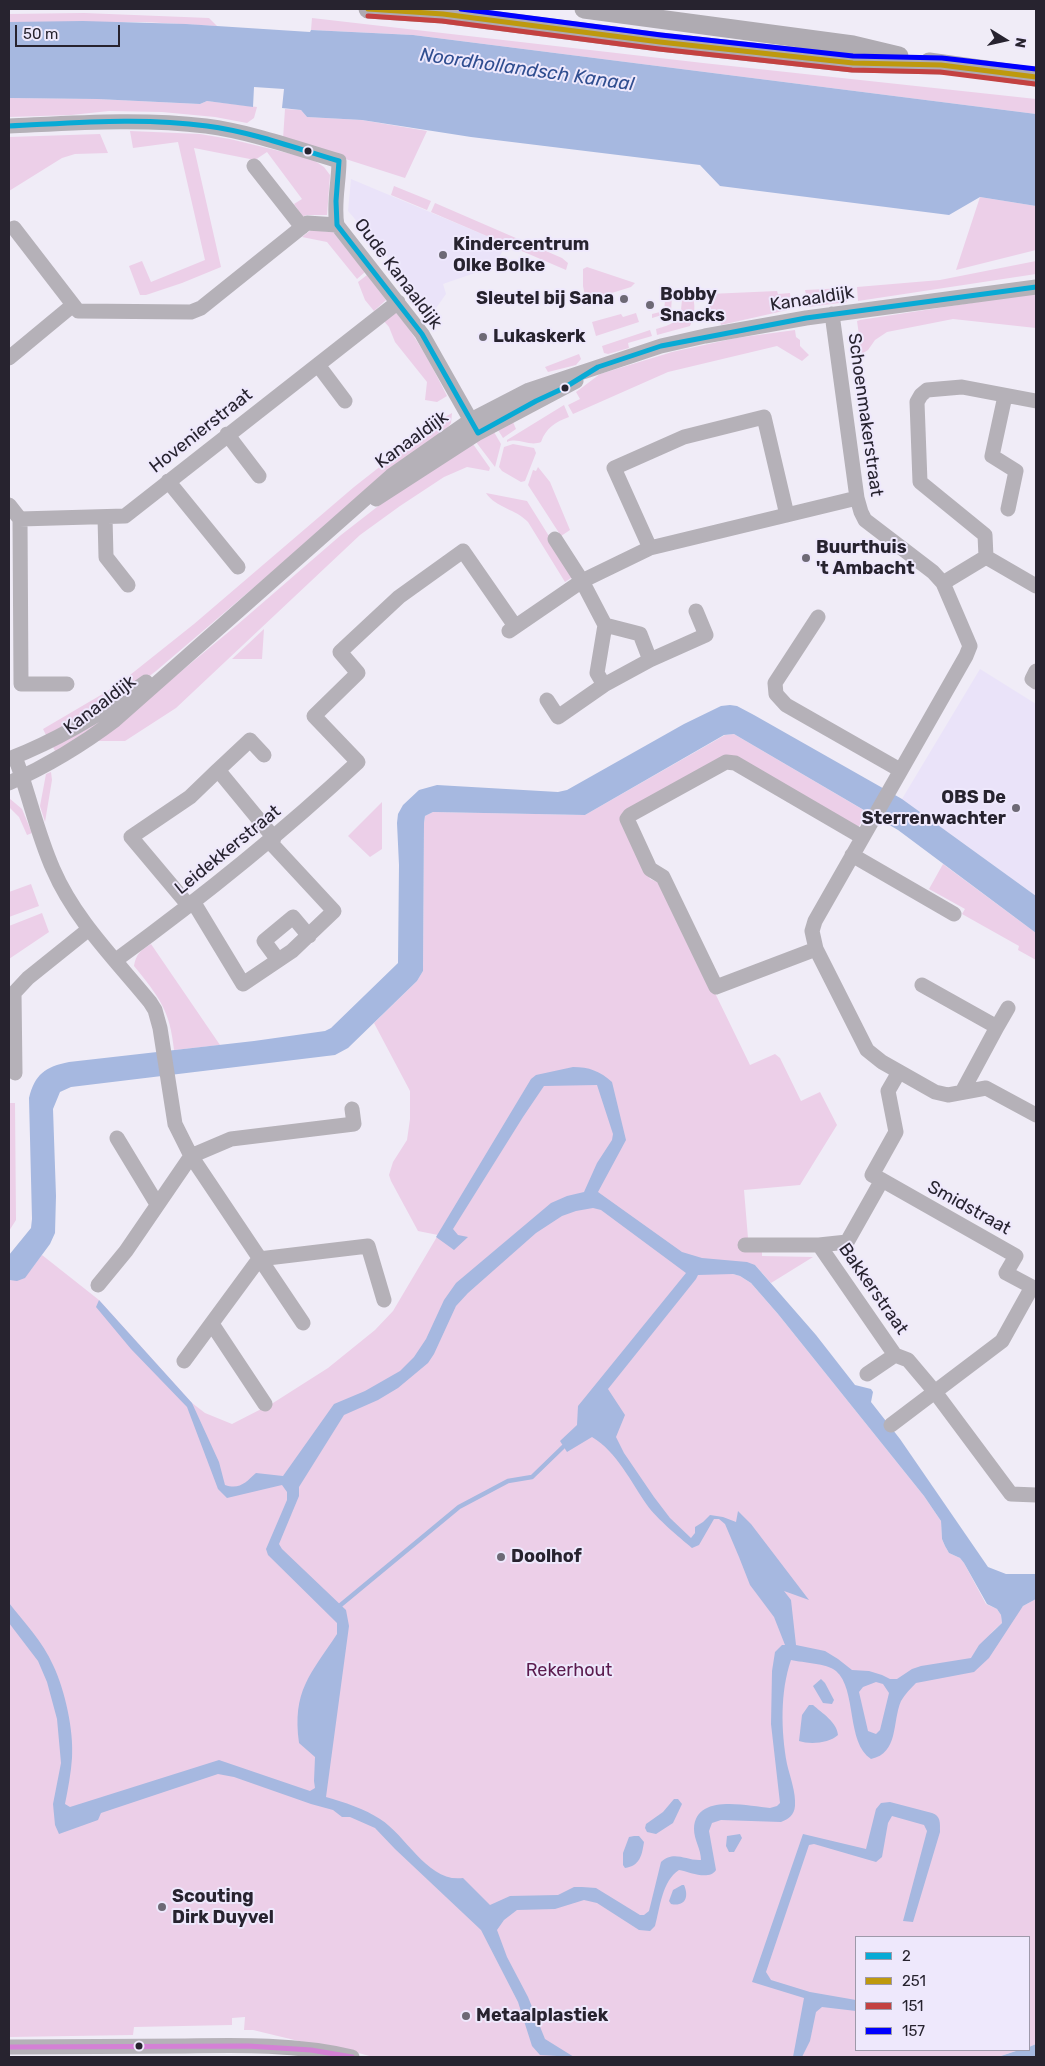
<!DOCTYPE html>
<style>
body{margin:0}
#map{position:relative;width:1045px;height:2066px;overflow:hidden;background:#f0ecf7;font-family:Rubik,sans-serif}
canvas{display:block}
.frame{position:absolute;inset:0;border:10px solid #27232f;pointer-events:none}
.legend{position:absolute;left:855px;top:1936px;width:175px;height:115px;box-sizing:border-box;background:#eee8fc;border:1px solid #9e99aa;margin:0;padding:6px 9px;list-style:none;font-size:15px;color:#27232f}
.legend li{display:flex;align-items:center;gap:10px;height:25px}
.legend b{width:25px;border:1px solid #9e99aa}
.north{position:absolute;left:980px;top:15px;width:50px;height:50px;-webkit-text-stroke:4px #eee8fc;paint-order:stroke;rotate:100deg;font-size:14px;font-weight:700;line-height:20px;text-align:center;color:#27232f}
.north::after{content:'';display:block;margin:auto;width:18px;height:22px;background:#27232f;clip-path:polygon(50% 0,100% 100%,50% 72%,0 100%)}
.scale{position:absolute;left:15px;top:25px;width:105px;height:22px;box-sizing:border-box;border:2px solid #27232f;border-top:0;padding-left:6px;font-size:15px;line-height:18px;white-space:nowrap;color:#27232f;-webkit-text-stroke:4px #eee8fc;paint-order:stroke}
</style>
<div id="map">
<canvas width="1045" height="2066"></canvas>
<div class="frame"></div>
<ul class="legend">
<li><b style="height:6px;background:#08aad5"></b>2</li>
<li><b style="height:6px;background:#be990e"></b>251</li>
<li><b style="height:6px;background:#c34141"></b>151</li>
<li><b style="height:6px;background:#00f"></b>157</li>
</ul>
<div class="north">N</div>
<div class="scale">50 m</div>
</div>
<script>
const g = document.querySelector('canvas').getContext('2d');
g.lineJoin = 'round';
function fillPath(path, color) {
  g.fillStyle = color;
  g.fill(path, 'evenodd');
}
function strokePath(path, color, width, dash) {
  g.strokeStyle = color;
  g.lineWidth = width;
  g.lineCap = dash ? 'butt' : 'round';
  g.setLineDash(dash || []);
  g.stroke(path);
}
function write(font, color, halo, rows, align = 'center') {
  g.font = font + ' Rubik,sans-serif';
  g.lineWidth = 4;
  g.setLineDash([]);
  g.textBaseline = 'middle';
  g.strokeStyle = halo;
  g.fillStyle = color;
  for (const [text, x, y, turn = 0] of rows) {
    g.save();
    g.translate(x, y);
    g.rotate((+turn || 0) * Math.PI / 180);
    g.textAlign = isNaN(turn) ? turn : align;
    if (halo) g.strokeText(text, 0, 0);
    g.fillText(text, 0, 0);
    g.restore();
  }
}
fillPath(new Path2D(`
 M351,179L506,244L495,266L443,284L446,294L434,311L348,211Z
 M980,669L1036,704V896L902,799Z`), '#eae3f9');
fillPath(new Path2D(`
 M84,13L209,18L217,26L144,22H9V14Z
 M312,18L703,63L1036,99V114L413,35L311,30Z
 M9,98L97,99L200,104L207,101L257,107L254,118L247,123L215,117L162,112L109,111L71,115L9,117Z
 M285,109L301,110L307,117L362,120L427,131L405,178L283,139Z
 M130,131L200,134L230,139L312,159L324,167L330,175L327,215H306L303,217L294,204L302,199L267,152L255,160L194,148L221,267L182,283L146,295H140L129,266L142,261L151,282L205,260L178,142L133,148Z
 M100,134L108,153L75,154L62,158L9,191V137Z
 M394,186L431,201L427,210L391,195Z
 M980,197L1036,206V250L956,270Z
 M435,203L562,258L568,263L566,270L431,212Z
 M311,230L333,232L365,272L357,279L327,242L302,237Z
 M1036,261V274L858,301L857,287L940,280Z
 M587,267L635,283L631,287L586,301L583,286V269Z
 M367,275L386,300L374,311L365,300L358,282Z
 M846,288L847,302L809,307L805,290Z
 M666,291L672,295L671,312L666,317L662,315L652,318V314L664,311Z
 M777,291L778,294L790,293L792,309L721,325L720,321L716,322L710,312L709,294Z
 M1036,293V328L953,319L887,332L875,340L868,350L854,359L859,335L857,321L860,320Z
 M685,294H691C697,304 694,316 690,326L657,335L656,329C667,326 679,323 681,310C682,303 681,300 685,294Z
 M395,311C417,337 432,366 447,396L437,402L425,400L427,382L395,342L389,327L383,320Z
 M636,313L639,322L596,336L592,322L621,314L623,317Z
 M650,330L652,336L628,343L629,348L608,354L604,353L602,346Z
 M795,330L796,337L800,340V346L809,355L802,361L777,346L668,372L573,414L568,405L580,399L576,392L600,374L672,352L736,338Z
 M579,354L581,359L576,365L548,372L545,367Z
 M564,405L569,417C555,422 546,428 541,442C529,447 519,437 507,442V440Z
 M452,413L451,423L448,427L449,430L286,560L156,671L135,687L48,739L43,729L106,692L130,675L194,624L354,487L438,421Z
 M513,422L516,429L503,438L498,430Z
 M494,432L501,444L495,467L476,442Z
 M473,444L490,468L489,471L467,467L444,477L400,506L360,535L176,708L125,741H97L237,625L341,535L395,493Z
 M513,444L534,448L536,453L525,481L521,482L502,471L499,467L504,447Z
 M538,467L550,482L570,530L561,536L528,485L533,470L536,471Z
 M486,493L527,501L574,576L565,582L528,522C516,509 496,508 486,493Z
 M264,629L262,659H232Z
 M126,702L57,755L52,745Z
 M734,734L867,812L858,828L737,758L626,824L650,879L662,884L750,1065L775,1054L780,1058L801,1101L820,1092L837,1125L800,1185L744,1190L748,1238L762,1252V1256L813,1257L771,1283L755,1265L733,1274L740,1276L751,1283L778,1314L924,1496L941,1521L942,1539L945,1546L949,1553L960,1558L964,1563L986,1604L997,1609L1001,1615L1002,1623L990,1634L1015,1616L1023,1606L1036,1599V2044L1029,2047V1937H856V2050H1019L998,2057H373L337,2047L311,2044L253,2030H244L245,2017L232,2018V2025L134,2027L133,2035L9,2037V1280C26,1282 32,1267 42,1255L99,1300L192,1403L205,1413L232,1424L273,1403L328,1368L375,1330L393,1311L438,1235L418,1231L391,1181L389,1175L393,1162L407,1140L410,1119V1091L374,1023L417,981L423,971L424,823L425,816L433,812L585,815L725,735Z
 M51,772L52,780L45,822L40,806L46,774Z
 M9,798L22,809L32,833L27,835L19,817L9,807Z
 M382,802V849L370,857L348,836Z
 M943,864L1036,933V960L1018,950L1019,946L962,914L965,909L929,889Z
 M31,884L39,906L9,917V892Z
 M42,913L49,932L9,959V926Z
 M151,944L220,1045L174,1050C170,1010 159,997 134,966C136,954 141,950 151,944Z
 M9,1103H15L16,1220L9,1231Z`), '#eccfe8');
fillPath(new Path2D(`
 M83,21L186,24L310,32L311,30L413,35L1036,114V206L980,197L949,215L720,186L700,165L471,137L362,120L307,117L301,110L282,108L284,89L254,87L253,107L207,101L200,104L97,99L9,98V22Z
 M730,705L737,706L754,715L902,799L1036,896V933L898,830L734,734L724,735L585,815L433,812L425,816L424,823L423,971L417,981L348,1048L335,1055L71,1087L60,1092L53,1109L56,1196L55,1233L50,1244L25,1278L17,1281L9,1280V1255L31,1228L32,1219L29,1098C35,1074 45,1067 69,1062L254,1041L325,1031L331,1028L398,963L399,865L397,823L398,814L403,805L419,790L437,785L558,792L567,790L684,724L721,706Z
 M573,1067C589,1067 600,1071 612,1082L626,1140L598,1192L682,1252L702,1258L747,1262L755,1265L816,1335L855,1385L871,1389L873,1392L871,1402L900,1439L988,1567L1006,1574H1036V1599L1023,1606L989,1658L974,1672L916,1683C911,1688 905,1694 901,1701C892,1722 899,1753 871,1759C846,1743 857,1689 836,1671C826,1663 804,1663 791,1660C780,1692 781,1731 787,1764C790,1777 796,1792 795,1806C794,1815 789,1819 781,1822L721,1820L712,1823L709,1831L716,1870C709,1881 690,1872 679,1870C662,1881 660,1908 655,1926L650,1931L639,1930L597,1903L584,1900L555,1909L517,1910L504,1920L497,1930L507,1957L528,1997L545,2039L574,2057L540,2055L532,2046L518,2002L481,1930L395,1849L375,1828L350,1817H342L333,1810L311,1804L234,1777L218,1774L101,1813L98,1820L59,1834L55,1825L53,1804L61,1763L57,1719L47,1682L38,1661L9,1623V1603C24,1622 43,1642 53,1665C65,1690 74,1731 72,1758C71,1773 68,1789 65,1804L70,1807L219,1760L310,1791L315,1788L314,1781L315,1757L299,1743C292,1691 310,1675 337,1634V1623L268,1555L266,1549L287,1500V1492L282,1485L227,1498L218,1489L187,1407L131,1349L96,1307L99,1300L192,1403L219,1462L225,1485C240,1490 246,1482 256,1473L283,1476L334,1404L365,1391L400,1371L414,1357L426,1339L444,1300L456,1283L551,1203L567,1196L584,1192L597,1163L612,1140L613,1134L597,1085L544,1086L523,1117L453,1229L458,1235L468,1237L454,1250L436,1237L531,1079L536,1075ZM593,1208L601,1210L686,1273L578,1406L577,1425L560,1441L567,1452L592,1437C617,1452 631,1482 647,1505C657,1519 679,1537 692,1548L699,1545L714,1519H719L725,1524L739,1557L750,1585L774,1617L785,1645H782L775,1652L772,1671L771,1724L780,1803L777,1806L770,1808C747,1806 695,1793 694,1829C694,1840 701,1849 701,1860C686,1861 674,1850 661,1862L649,1911L644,1915H640L596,1888L582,1887H574L558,1895L510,1896L490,1905L463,1878C428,1883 407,1836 380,1819C365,1809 344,1802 326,1797L349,1626L346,1610L282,1549L279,1544L299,1496V1487L344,1415L378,1400L398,1388L428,1363L434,1354L456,1306L468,1293L536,1233L562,1216L576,1211ZM733,1274L740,1276L751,1283L778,1314L924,1496L941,1521L942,1539L945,1546L949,1553L960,1558L964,1563L987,1604L997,1609L1001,1615L1002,1623L979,1645L971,1658L921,1666L912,1669L897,1679H890L882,1675L869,1671L852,1670L838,1659L825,1651L796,1645L791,1600L784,1591L809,1600L751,1524L738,1511L736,1522L723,1517L710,1515L703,1522L695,1527V1533L691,1538L670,1518L654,1497L624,1453L616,1437L625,1415L608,1389L696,1279L698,1275ZM876,1682L883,1684L889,1693L880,1730L876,1734L868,1731L859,1692L863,1687Z
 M821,1679L825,1683L834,1700L832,1704L823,1703L813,1686Z
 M809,1705H813C822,1713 837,1722 838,1735C830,1743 810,1745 799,1741L802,1715Z
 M674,1799H678L682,1804L673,1823L656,1834L647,1832L645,1828L646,1824L663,1812Z
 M890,1802L932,1813C941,1816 940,1823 940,1832L913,1922L903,1921L927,1831L924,1825L892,1816L888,1823L882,1857L876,1862L814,1844L809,1845L766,1972L771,1980L810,1992L856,2000V2011L822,2007L816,2012L810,2041L802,2057H793L804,1998L752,1982L803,1834L866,1849L876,1809L881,1803Z
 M740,1834L742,1838L734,1852H729L726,1846L727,1836Z
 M634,1836H639L644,1842C642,1855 640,1866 625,1868L623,1865V1853L629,1837Z
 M682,1885H684C689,1896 686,1907 671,1904L669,1901L673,1890Z
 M1036,2044V2057H998L1019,2050H1029V2047Z`), '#a6b8e0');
strokePath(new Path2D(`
 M337,1608L459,1507L508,1481L532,1477L563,1447`), '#a6b8e0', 4.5);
strokePath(new Path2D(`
 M9,126C74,123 141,118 206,126C251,132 295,148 339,161C339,182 333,205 337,225L422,334L478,433
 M254,166L302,227
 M14,228L78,311L191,312L201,308L307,223L337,225
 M832,314L857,498L861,512L865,520L933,572L943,583L970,646L966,656L815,921L812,931L816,949L867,1050L882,1062L935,1092L948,1095L986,1088L1036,1115
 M9,358L73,305
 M318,365L345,401
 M1005,396L992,456L1016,471L1008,509
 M227,434L259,476
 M168,481L238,567
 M376,499L478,433L576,381
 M9,505L20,519L125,516L398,302
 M105,517L106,557L128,585
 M20,519L21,684H67
 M555,539L582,581L605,625L597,673L604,685
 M650,548L614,468L684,437L764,417L787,515
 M986,557L985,535L920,482L917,402L921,395L927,390L962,387L1036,401
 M943,583L986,557L1036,586
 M818,617L775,683L776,694L786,705L900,770
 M605,625L640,634L650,660
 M509,631L582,581L650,548L857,498
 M1036,671L1032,679L1036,682
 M547,700L558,717L604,685L650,660L706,635L696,611
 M15,757C29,794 37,833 53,869C75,920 115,959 150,1002L155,1010L160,1028L175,1124L191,1156L303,1323
 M9,759C58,740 103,713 146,682
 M218,770L250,740L264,755
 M9,783C47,766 82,745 115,720L391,476L471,420L529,390L661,346L705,336L806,318L1036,287
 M852,855L954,914
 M194,903L243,984L292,951L334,911L270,842
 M189,906L131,837L190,797L218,770L274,838
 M816,949L716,987L663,877L650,869L627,819L630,815L726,762L735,763L862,837
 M116,960C201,898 282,833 358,762L314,716L358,673L340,652L399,597L463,551L515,626
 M278,960L264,941L293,917L309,936
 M922,985L997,1027L962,1092
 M997,1027L1008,1008
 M15,1073L14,993L28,978L89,929
 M117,1138L157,1204
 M882,1180L1016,1256L1006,1273L1036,1289
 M745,1245H819L847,1242L882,1180L872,1175L896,1132L888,1091L899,1072
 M819,1245L895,1355L908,1360L935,1392L1011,1494L1036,1495
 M98,1285L126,1251L191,1156L231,1139L354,1124L352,1109
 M212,1324L265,1404
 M184,1361L259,1259L368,1246L384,1300
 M867,1374L895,1355
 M891,1425L1002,1341L1032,1287
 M9,2047C67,2047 126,2046 185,2046C241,2045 297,2044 352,2057`), '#b5b1b8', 15);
strokePath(new Path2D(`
 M368,9L443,14L660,42L853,63L941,65
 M584,9L853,45L899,56
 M929,62L1036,77`), '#afabb2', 19);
strokePath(new Path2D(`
 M9,126C75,123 141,117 207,126C252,132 295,148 339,161
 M339,161L336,201L337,225L422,334L478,433L536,401L564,388L598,367L661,346L806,318L1036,287`), '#08aad5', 5);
strokePath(new Path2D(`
 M368,9L443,14L660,42L853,63L941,65L1036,77`), '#be990e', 5);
strokePath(new Path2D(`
 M368,16L442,21L659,49L852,70L940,72L1035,84`), '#c34141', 5);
strokePath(new Path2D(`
 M461,9L661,35L853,56L942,58L1036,69`), '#00f', 5);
strokePath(new Path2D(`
 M9,2047L248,2046L311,2050L352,2057`), '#d481d5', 5);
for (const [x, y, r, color] of [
 [308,151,4.5,"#27232f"],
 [443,255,5,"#6d6975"],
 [624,299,5,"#6d6975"],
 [650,305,5,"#6d6975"],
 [483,337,5,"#6d6975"],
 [565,388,4.5,"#27232f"],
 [806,558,5,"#6d6975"],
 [1016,808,5,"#6d6975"],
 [501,1557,5,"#6d6975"],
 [162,1907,5,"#6d6975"],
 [466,2016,5,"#6d6975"],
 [139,2046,4.5,"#27232f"]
]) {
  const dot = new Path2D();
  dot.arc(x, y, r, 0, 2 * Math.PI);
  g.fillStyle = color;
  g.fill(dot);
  strokePath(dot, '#eee8fc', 2);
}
write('bold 18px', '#27232f', '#eee8fc', [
 ["Kindercentrum",453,245],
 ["Olke Bolke",453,266],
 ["Bobby",660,295],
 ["Snacks",660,316],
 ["Sleutel bij Sana",614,299,"right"],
 ["Lukaskerk",493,337],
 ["Buurthuis",816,548],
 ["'t Ambacht",816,569],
 ["OBS De",1006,798,"right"],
 ["Sterrenwachter",1006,819,"right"],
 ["Doolhof",511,1557],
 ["Scouting",172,1897],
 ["Dirk Duyvel",172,1918],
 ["Metaalplastiek",476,2016]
], 'left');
write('18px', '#27232f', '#eee8fc', [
 ["Oude Kanaaldijk",398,274,53],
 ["Kanaaldijk",812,299,-9],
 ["Schoenmakerstraat",865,415,82],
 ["Hovenierstraat",201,431,-38],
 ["Kanaaldijk",412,440,-36],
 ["Kanaaldijk",100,705,-37],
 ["Leidekkerstraat",228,850,-39],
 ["Smidstraat",969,1208,29],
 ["Bakkerstraat",873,1289,55]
]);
write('18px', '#5b1b4e', '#eee8fc', [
 ["Rekerhout",569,1671]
]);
write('italic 19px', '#304e90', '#eee8fc', [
 ["Noordhollandsch Kanaal",527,70,8]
]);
</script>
